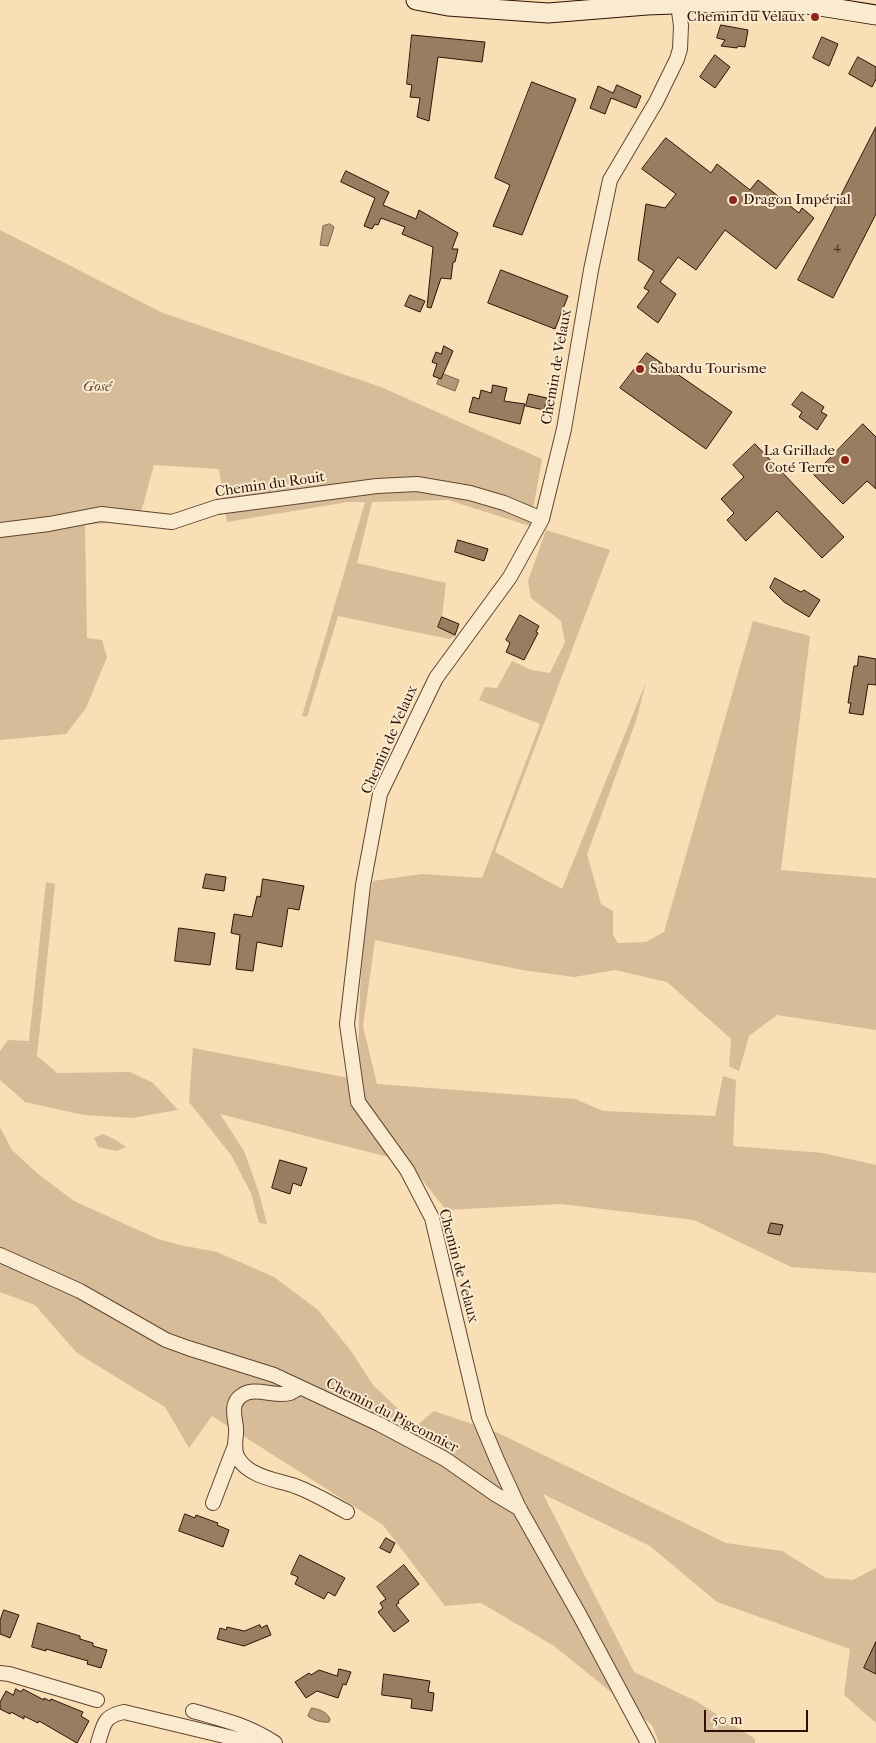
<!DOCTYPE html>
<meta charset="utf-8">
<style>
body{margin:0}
#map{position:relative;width:876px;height:1743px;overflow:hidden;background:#f8dfb6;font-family:"IM FELL French Canon",serif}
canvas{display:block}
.scale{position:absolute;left:704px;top:1710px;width:104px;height:22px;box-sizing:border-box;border:2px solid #2f1204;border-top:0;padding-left:6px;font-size:15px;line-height:18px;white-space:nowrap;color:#2f1204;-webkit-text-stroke:4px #faead0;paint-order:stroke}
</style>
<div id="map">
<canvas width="876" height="1743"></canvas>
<div class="scale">50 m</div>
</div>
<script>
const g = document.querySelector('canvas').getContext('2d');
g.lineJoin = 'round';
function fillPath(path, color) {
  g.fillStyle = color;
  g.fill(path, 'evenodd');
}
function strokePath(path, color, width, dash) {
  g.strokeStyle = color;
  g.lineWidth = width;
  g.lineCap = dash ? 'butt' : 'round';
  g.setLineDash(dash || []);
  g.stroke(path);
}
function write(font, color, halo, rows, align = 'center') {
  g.font = font + ' "IM FELL French Canon",serif';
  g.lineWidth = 4;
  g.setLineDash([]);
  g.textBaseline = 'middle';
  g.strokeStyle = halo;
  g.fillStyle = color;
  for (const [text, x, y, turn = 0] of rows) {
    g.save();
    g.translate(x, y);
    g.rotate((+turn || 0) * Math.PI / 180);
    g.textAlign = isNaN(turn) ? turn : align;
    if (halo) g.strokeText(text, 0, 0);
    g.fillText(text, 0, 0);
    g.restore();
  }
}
fillPath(new Path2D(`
 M0,230L163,313L381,387L542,459L530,526L448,500L372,502L357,563L446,583L442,617L438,627L457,636L449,639L338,616L307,717L302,716L365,502H348L227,522L219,469L154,465L138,523L118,522L85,525L87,638L102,640L107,657L86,708L66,734L0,740Z
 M546,530L610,550L495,852L562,889L646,682L636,721L587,854L601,904L613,911V935L618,943L646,942L664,932L753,621L810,636L781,870L876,878V1030L777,1015L749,1036L739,1071L729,1066L731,1039L667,982L615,970L574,977L522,970L375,940L363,1026L377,1084L575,1099L603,1111L715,1116L723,1076L736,1080L733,1146L823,1153L876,1165V1273L791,1267L694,1220L561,1204L446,1210L408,1162L220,1114L244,1151L259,1193L267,1224L259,1223L251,1193L231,1155L189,1102L193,1048L359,1080C358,1033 359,988 364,942C366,921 368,901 373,881L422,874L482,878L540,724L479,700L485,687L497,688L512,661L531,670L550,673L565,642L561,621L531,598L528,581Z
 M46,882L55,884L37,1056L57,1073L130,1072L153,1083L178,1110L132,1118L84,1115L25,1102L0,1080V1051L8,1040L29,1041Z
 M0,1127L12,1150L38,1174L74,1201L158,1239L180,1245L217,1252L274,1277L318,1310L351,1351L373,1385L416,1426L434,1411L498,1433L726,1543L782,1551L826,1578L853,1580L876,1568V1723L844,1695L850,1649L717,1602L650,1546L543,1494L634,1672L696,1701L755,1739V1743H659L652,1725L554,1646L481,1603L445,1606L383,1525L212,1416L189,1448L165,1407L77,1353L35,1305L0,1292Z
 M103,1134L116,1140L126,1147L117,1151L98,1147L94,1138Z`), '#d6bc98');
const water = new Path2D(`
 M330,224L334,227L328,246L320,245L323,226Z
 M441,373L459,380L455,391L437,384Z
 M312,1708C320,1710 326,1711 330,1719L329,1722C322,1723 313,1720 308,1716Z`);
fillPath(water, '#b49979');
strokePath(water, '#7f634a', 1);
const building = new Path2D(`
 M721,25L748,30L745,47L738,46L737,48L721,46L725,40L717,38Z
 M412,35L485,42L482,62L438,57L429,121L417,117L420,98L410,97L412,85L407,84Z
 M822,37L838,44L829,66L813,58Z
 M715,55L730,67L715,88L700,77Z
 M858,57L876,67V79L872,87L849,74Z
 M532,82L576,99L522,235L493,226L510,185L495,178Z
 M617,85L641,96L636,108L611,98L605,114L590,108L598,86L613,93Z
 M876,127V214L833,298L798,280Z
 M666,138L711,173L717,164L750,190L758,180L799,213L802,208L814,218L776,269L725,230L696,270L678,257L660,282L676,294L658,323L637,307L649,291L644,288L654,271L638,260L646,204L665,208L676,194L642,169Z
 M346,171L389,192L383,205L416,219L419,210L458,233L452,249H458L455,262H453L451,279L441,278L431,308L427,307L433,247L402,234L405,227L381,218L378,225L375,224L372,229L364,226L375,198L341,182Z
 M501,270L568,296L555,329L488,303Z
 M410,295L425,301L420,312L405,306Z
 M444,346L453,351L441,379L433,376L437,364L432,362L436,352L441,354Z
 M647,353L732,412L706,449L620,388Z
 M493,385L507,388L504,401L525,404L520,424L469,412L473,397L479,399L481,390L491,393Z
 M802,392L824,407L821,412L827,415L817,430L799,417L802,412L792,405Z
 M529,394L547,398L544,410L526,406Z
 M863,424L876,437V489L867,481L843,504L814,475Z
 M755,444L844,537L822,558L777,511L746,541L727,520L734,513L721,499L744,477L733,465Z
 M458,540L488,549L484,561L455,552Z
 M775,578L801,592L804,590L820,600L809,617L784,602L770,588Z
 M520,615L539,626L536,632L538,633L524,660L506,652L510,643L506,640Z
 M442,617L459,624L455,635L438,627Z
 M859,656L876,659V685L868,684L863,715L849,713L851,703H848L854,666H857Z
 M206,874L226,877L224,891L203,888Z
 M263,879L304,886L299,910L288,908L282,947L257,942L253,971L236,969L240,935L231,933L234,914L252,917L257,896L260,897Z
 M179,928L215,933L210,965L175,961Z
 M280,1160L307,1168L301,1186L293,1183L290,1194L272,1188Z
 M771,1223L783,1225L780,1235L768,1233Z
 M185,1514L195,1518L196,1515L218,1523L217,1525L229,1530L223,1547L179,1531Z
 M386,1538L395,1543L390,1553L380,1548Z
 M300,1555L345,1578L335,1596L328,1592L324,1599L295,1584L298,1577L291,1574Z
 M404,1565L419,1584L398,1601L399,1603L396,1605L409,1621L394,1632L378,1612L383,1608L380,1603L386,1599L377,1587Z
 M4,1610L19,1615L10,1638L0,1634V1621Z
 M38,1623L80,1636V1639L93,1643V1646L107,1650L101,1668L87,1664L88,1661L46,1649V1651L32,1647Z
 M260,1625L261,1628L267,1625L271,1635L244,1646L217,1639L220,1628L226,1630L227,1627L244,1631Z
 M876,1642V1674L864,1668Z
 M339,1669L351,1672L346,1685L343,1684L338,1698L317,1691L306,1698L295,1682L309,1673L311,1675L319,1670L337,1676Z
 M384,1674L430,1681L428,1692L434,1693L432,1711L411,1708L412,1699L382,1695Z
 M16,1689L21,1692L23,1689L44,1700V1698L50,1701L51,1699L83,1712L81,1716L89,1721L77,1743L39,1721L38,1723L24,1716V1719L11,1712L10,1714L0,1709V1702L6,1691L13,1695Z`);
fillPath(building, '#987d61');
strokePath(building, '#2f1204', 1);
const minor = new Path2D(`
 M0,530L49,524L101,514L172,522L217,507L377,486L417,484L470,493L504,503L542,519
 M0,1255L80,1291L166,1340L188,1348L274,1375L379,1424L445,1459L495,1494L520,1509
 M300,1387C297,1389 293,1392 290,1393C275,1398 254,1385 241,1396C230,1404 235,1417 236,1428C237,1438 232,1448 238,1458C249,1477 277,1480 295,1486C314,1493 330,1503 347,1512
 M213,1503L234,1448
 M0,1673L9,1674L97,1700
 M193,1711C224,1720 248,1725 275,1743
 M98,1743C104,1725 103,1716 124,1712L254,1743
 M648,1743L579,1614L519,1508L497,1460L479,1417L432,1218L407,1170L358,1102L347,1024L363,885L380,794L436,678L510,577L542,519L564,429L591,270L610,180L656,102L677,59L680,49L681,26L678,4`);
const secondary = new Path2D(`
 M416,0L448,6L548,13L647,5L752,1L795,2L876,15`);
strokePath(minor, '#614530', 16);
strokePath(secondary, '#2f1204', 21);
strokePath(minor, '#faead0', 14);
strokePath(secondary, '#faead0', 19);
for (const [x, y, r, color] of [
 [815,17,5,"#8f2418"],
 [733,200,5,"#8f2418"],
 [640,369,5,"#8f2418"],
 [845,460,5,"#8f2418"]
]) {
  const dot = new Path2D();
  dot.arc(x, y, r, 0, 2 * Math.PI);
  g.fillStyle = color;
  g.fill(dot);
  strokePath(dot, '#faead0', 2);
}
write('12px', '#492d1b', null, [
 ["4",837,247]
]);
write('15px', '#2f1204', '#faead0', [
 ["Chemin du Velaux",805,17],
 ["Dragon Impérial",743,200,"left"],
 ["Sabardu Tourisme",650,369,"left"],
 ["La Grillade",835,451],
 ["Coté Terre",835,468]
], 'right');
write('15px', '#2f1204', '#faead0', [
 ["Chemin de Velaux",557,367,-80],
 ["Chemin du Rouit",270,485,-8],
 ["Chemin de Velaux",390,740,-66],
 ["Chemin de Velaux",458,1266,75],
 ["Chemin du Pigeonnier",392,1416,27]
]);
write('italic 15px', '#614530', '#faead0', [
 ["Gosé",97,387]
]);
</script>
